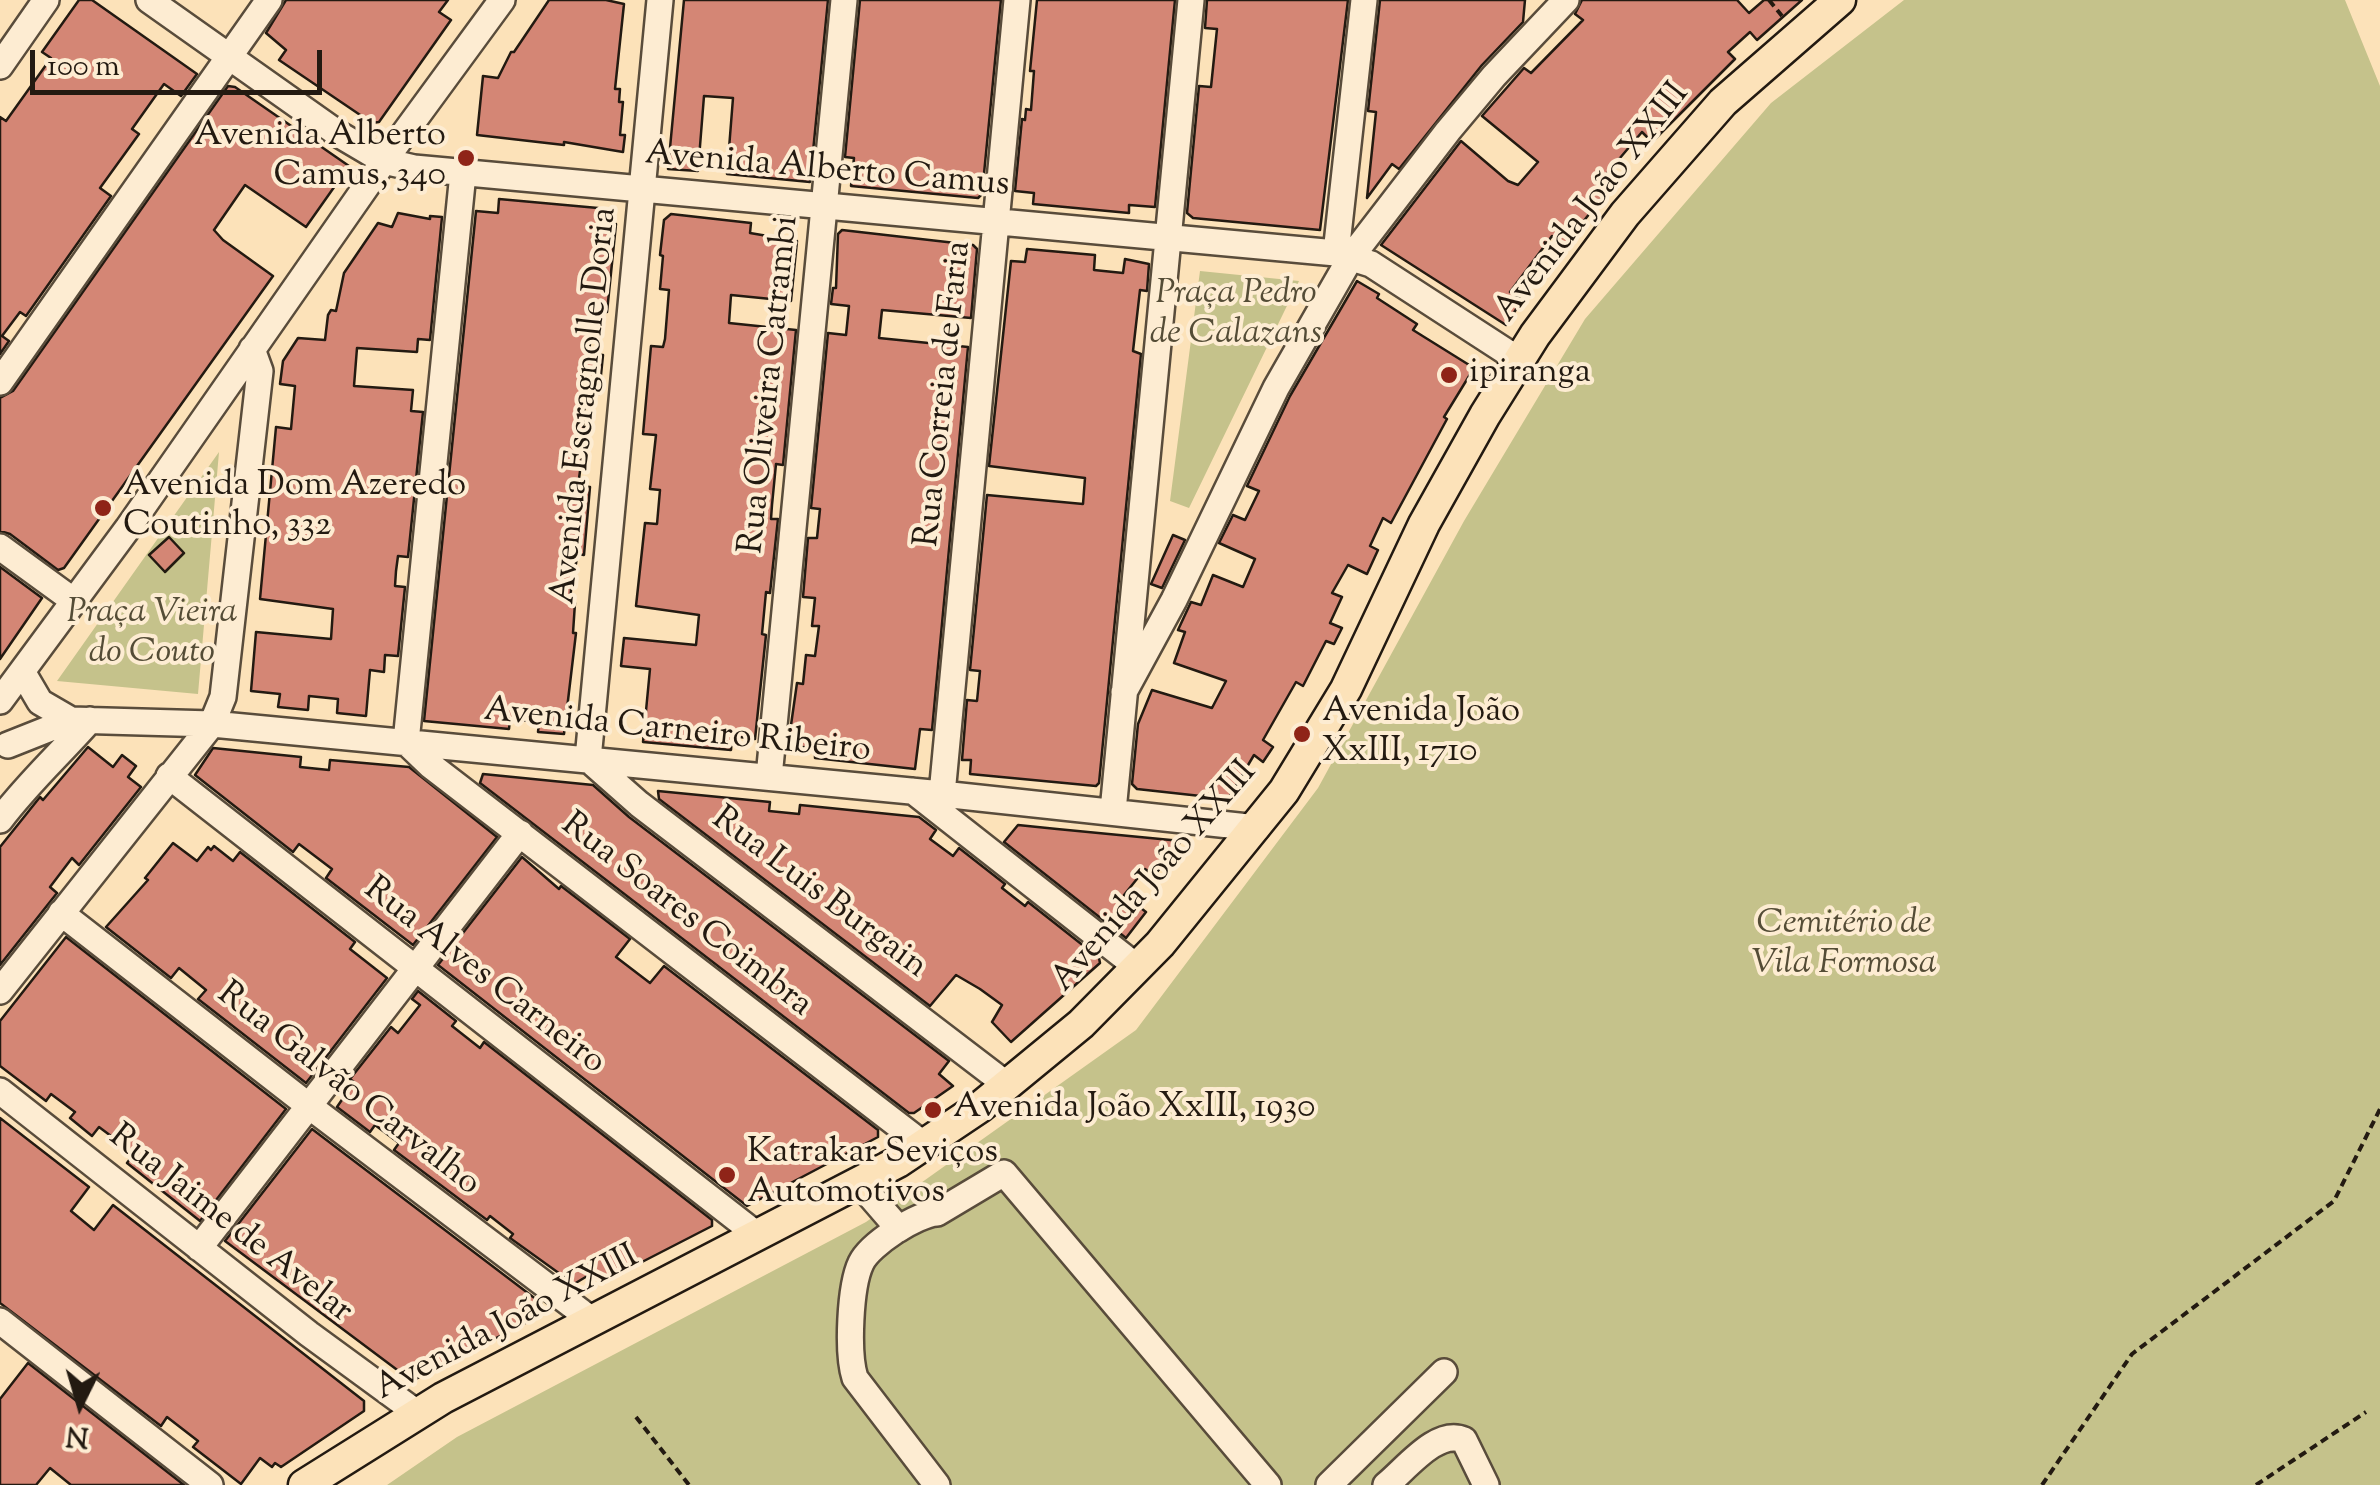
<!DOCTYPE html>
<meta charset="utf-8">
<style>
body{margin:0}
#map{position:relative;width:2380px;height:1485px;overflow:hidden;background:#fce2b9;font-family:"Sorts Mill Goudy",serif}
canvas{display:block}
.north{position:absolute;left:30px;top:1355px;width:100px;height:100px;-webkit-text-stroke:8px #fdecd2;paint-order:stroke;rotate:185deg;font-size:28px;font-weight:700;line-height:40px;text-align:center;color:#231a11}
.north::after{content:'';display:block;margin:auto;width:35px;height:45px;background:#231a11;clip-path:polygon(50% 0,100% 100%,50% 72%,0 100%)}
.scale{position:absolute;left:30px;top:50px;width:292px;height:45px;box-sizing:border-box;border:5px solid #231a11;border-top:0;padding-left:12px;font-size:30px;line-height:35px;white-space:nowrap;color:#231a11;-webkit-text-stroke:8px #fdecd2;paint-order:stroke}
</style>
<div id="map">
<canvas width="2380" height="1485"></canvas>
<div class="north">N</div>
<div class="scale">100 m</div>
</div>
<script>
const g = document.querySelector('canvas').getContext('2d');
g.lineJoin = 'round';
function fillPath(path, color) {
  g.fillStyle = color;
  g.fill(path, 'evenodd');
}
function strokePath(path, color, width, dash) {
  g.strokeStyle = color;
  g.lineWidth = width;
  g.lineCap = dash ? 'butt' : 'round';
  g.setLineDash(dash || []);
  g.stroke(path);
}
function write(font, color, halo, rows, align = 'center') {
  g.font = font + ' "Sorts Mill Goudy",serif';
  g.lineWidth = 8;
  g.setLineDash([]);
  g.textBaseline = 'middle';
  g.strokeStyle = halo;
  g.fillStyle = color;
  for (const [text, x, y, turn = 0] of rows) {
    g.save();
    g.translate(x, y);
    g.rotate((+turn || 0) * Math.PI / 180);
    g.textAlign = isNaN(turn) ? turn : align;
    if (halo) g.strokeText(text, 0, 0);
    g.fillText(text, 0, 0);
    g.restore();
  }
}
fillPath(new Path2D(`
 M1904,0H2345L2380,86V1485H387L457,1437L866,1222L1136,1030L1318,788L1464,521L1585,319L1771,103Z
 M1200,271L1299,281L1189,508L1170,501Z
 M219,452L198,694L57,681Z`), '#c5c28b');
const building = new Path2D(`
 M79,0H92L197,74L181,96L164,84L132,129L139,134L100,188L111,196L26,316L20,312L2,336L9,341L0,354V117L6,121L51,58L42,52Z
 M286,0H448L439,12L451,20L379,122L372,123L279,60L286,50L266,33Z
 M549,0H606L624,4L615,89H620L619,102H623L620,135H625L623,152L564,142V145L477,135L483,76L498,78L511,52H514Z
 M684,0H828L810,182L727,174L733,98L704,96L698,171L668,169Z
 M860,0H1001L982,194L978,198L851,186L854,158L845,157Z
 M1037,0H1175L1155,207L1129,205V213L1033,204L1034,193L1015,191L1022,119L1025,120L1026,109L1031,110L1034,71H1030Z
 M1207,0H1348L1320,230L1193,218L1187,213L1199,86L1211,87L1217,29L1205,28Z
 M1380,0H1525L1523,22L1482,65L1399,169L1392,164L1367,198L1376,112L1368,111Z
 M1582,0H1737L1749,13L1764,0H1802L1757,40L1750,32L1728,52L1735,59L1652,142L1642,132L1603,178L1612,185L1568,241L1563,244L1552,236L1510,292L1522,300L1506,325L1381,245L1461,141L1508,181L1518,185L1538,162L1482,116L1524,68L1531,73L1583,20L1575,14Z
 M228,86L235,87L349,166L306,227L245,185L234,201L214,230L223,240L273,276L64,568L58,570L10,534L0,531V398L13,391Z
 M499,199L598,208V213L604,214V223L616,224L607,312L593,311L589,354L603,355L599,394L586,396L584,412L583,427H586L578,486L590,487L584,555L577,554L576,564H573L570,603H575L573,633H576L564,734L538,732L539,722L510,719L509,729L424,721L476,211L498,213Z
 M398,213L430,219V216L442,217L430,340L418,339L417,352L357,348L354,386L413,390L411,411L423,412L408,557L398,556L396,571L395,586L405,587L398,656L385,655L384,672L370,670L366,716L337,713L338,699L309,696L308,710L278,707L280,694L251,691L256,632L331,639L333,609L260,599L276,427L291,429L295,386L280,384L283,361L298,338L325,340L328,315L331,310L336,311L344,273L378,223L392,227Z
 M671,214L751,223L750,233L797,241L791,301L731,295L729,323L796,330L783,465L776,464L772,505L771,519H778L770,593L766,592L762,634L766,635L755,739L732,736L731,750L643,742L650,669L621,666L624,638L696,645L699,615L636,606L645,523L657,524L660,490L650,489L656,435L643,434L651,346L663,347L665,339L669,290L660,289L663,256L660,255L664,220Z
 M842,230L973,245L977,249L971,318L882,310L879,338L968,347L932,730L920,729L915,769L815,758V748L788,746L797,683L803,684L806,655L815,656L819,626H812L815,598L803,597L808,538H817L820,509L811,508L828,333L846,335L849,306L831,304L833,288H836L838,234Z
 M1027,249L1095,255L1094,270L1123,273L1125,259L1149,264L1147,291L1140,290L1133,351L1141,354L1099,783L1096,786L970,774L971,760H962L967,700L977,701L980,671L970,670L987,495L1083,504L1085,478L989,466L1011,261L1025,262Z
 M1357,281L1379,294L1377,298L1417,324L1413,330L1474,368L1444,417L1447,419L1391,523L1383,518L1370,546L1378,550L1367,574L1348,565L1332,593L1342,597L1330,623L1342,628L1334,644L1326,641L1303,686L1296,682L1263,740L1273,747L1263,762L1254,755L1228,799L1137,789L1132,784L1138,724L1152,690L1212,708L1226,681L1174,663L1185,632L1178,630L1191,602L1201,605L1213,575L1243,587L1255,559L1219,543L1233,515L1245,520L1259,491L1247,486L1290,396Z
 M1173,535L1185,540L1162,588L1151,584Z
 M169,537L184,553L165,572L149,555Z
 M0,567L42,598L0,659Z
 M88,747L113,767L122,755L136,766L128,777L141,787L79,865L72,858L50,887L57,893L0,965V847L40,797L43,800Z
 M213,748L301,757L300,767L329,770L330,760L409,767L497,837L413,945L326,878L332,869L299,844L293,852L195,775Z
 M483,774L593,785L629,817L949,1061L939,1074L953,1086L914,1113H909L480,783Z
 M658,791L770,802L769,811L799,814L800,805L919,817L936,830L930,839L953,856L959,848L1005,884L1002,888L1025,906L1028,902L1099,958L1100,963L1011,1042L992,1022L1002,1005L980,989L956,975L930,1006L659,799Z
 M1018,825L1057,829L1181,841L1154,876L1145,869L1124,895L1146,912L1126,938L1004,842Z
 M173,843L197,861L208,847L211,850L214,846L233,861L240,852L355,942L350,949L387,978L306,1083L198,999L206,990L179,968L171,978L106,927L148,880L145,878Z
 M522,857L559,889L561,886L630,939L616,957L650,983L664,966L878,1130V1137L747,1206L438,965Z
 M66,937L286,1109L200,1221L127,1163L133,1155L123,1145L99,1127L92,1136L70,1118L75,1112L51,1094L46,1101L0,1066V1021Z
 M418,991L456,1021L452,1026L480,1048L484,1042L712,1220V1226L605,1281L594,1272L574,1284L510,1238L513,1234L490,1216L487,1220L394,1150L399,1143L375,1125L370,1132L337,1107L354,1082L350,1079L391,1027L398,1033L420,1005L412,999Z
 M0,1118L89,1187L71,1211L94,1230L113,1205L364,1401V1411L281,1467L275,1463L272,1467L260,1458L241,1484L193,1447L198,1441L167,1417L161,1426L0,1303Z
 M312,1129L541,1303L543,1314L412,1381L225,1241Z
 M28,1363L184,1485H71L50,1468L36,1485H0V1399Z`);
fillPath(building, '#d48675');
strokePath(building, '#231a11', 2.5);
const minor = new Path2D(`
 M149,0L340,135L384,161L414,168L1336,253L1371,264L1519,360
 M660,0L588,759L639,804L1007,1085
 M0,66L46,0
 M463,173L406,742L430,765L924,1145
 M1336,253L1364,0
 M0,382L269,0
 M0,547L74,601
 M23,673L40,702L71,720L212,724L942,794L1257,828
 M1124,692L1174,600L1276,388L1351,257L1448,131L1494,76L1566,0
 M0,701L128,528L384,161L502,0
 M8,745L71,720
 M169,776L756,1234
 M769,777L844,0
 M913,791L1137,967
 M942,794L1017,0
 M1113,811L1191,0
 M0,820C27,784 60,754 90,720
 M61,913L309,1106L593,1321
 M0,991L212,724L223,697L260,371L252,349
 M0,1091L309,1334L417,1413
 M860,1184L899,1229
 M199,1248L520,833
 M0,1321L210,1485
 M937,1485L855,1378C847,1353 850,1286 861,1263C870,1244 917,1214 937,1213L1004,1173L1268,1485
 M1329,1485L1444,1372
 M1386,1485C1406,1469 1437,1428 1464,1440L1486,1485`);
const major = new Path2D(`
 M304,1485L443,1398L898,1162L980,1107L1081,1024L1160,944L1284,791L1346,689L1424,524L1485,415L1535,335L1625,214L1723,102L1840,0`);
strokePath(minor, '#594c3b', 30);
strokePath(major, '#231a11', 35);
strokePath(new Path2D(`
 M1769,0L1782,16
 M636,1417L689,1485
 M2042,1485L2132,1354L2334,1201L2380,1109
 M2256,1485L2366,1412`), '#231a11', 4, [8, 5]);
strokePath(minor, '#fdecd2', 25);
strokePath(major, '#fce2b9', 30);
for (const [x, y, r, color] of [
 [466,158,10,"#8f2418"],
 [1449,375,10,"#8f2418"],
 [103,508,10,"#8f2418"],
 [1302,734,10,"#8f2418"],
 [933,1110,10,"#8f2418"],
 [727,1175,10,"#8f2418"]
]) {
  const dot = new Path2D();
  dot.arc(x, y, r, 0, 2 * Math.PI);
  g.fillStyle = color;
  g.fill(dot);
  strokePath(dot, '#fdecd2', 4);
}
write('35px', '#231a11', '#fdecd2', [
 ["Avenida Alberto",446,138,"right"],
 ["Camus, 340",446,178,"right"],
 ["ipiranga",1469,375],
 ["Avenida Dom Azeredo",123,488],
 ["Coutinho, 332",123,528],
 ["Avenida João",1322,714],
 ["XxIII, 1710",1322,754],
 ["Avenida João XxIII, 1930",953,1110],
 ["Katrakar Seviços",747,1155],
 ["Automotivos",747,1195]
], 'left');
write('35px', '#231a11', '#fdecd2', [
 ["Avenida Alberto Camus",827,172,5],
 ["Avenida João XXIII",1594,204,-52],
 ["Rua Oliveira Catrambi",772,385,-84],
 ["Rua Correia de Faria",946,394,-84],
 ["Avenida Escragnolle Doria",587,406,-84],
 ["Avenida Carneiro Ribeiro",677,733,6],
 ["Avenida João XXIII",1156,878,-49],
 ["Rua Luis Burgain",818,895,37],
 ["Rua Soares Coimbra",685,917,38],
 ["Rua Alves Carneiro",483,978,38],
 ["Rua Galvão Carvalho",347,1091,38],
 ["Rua Jaime de Avelar",229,1226,38],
 ["Avenida João XXIII",508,1325,-28]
]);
write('italic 35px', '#544c36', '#fdecd2', [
 ["Praça Pedro",1236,296],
 ["de Calazans",1236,336],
 ["Praça Vieira",152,615],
 ["do Couto",152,655],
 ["Cemitério de",1844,926],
 ["Vila Formosa",1844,966]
]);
</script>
